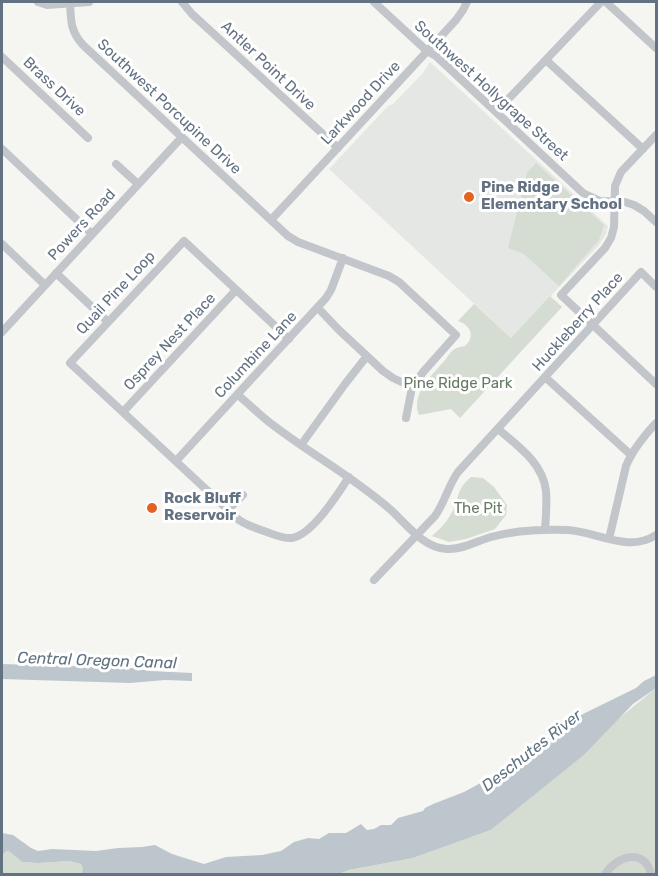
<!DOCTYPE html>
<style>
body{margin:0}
#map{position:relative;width:658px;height:876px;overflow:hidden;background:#f5f5f1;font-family:Rubik,sans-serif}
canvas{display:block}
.frame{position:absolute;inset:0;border:3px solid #637283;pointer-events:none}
</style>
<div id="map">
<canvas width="658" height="876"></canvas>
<div class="frame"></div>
</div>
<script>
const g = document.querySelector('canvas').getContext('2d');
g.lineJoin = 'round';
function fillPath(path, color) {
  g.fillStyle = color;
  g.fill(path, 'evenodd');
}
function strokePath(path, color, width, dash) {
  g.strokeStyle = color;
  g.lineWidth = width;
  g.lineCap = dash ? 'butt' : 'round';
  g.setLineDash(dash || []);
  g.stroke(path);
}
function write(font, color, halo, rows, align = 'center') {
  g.font = font + ' Rubik,sans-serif';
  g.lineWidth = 6;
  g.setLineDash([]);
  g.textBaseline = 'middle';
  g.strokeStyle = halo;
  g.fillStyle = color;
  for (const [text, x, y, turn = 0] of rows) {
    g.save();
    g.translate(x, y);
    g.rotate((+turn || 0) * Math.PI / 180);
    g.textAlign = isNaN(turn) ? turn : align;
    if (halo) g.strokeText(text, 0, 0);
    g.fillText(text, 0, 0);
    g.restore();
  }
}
fillPath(new Path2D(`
 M430,62L608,226L606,234L598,246L511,338L329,169L388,106L393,104L423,73Z`), '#e5e7e5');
fillPath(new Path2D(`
 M536,163L604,225L599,240L559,286L524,254L508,248L527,173Z
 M550,296L562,307L460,418L451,409L419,415C410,394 433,374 446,359C448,356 452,350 455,349C460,346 464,348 468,343C475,333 468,324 458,321L474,304L511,338Z
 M471,477L483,478L494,487L507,505L506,515L495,529L466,539L449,542L432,536C439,530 446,523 451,514C460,499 455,490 471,477Z
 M656,688V874H339L349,870L413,858L491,830L584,755L617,720Z
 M7,851L10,852L22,862L38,863L69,861L81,864L83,869L81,874H2V855Z`), '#d5dcd2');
fillPath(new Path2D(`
 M2,664L132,668L151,671L192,673V681L165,680L130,683L2,679Z
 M656,675V688L633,704L584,755L491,830L413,858L349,870L339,874H81L83,869L81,864L69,861L38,863L22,862L10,852L7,851L2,855V833L13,835L31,848L38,851L52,849L96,851L118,848L142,847L155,845L172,854L204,864L226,857L262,855L281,851L294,842L308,838L319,839L329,833H346L361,824L367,830L374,829L381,825H391L398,818L423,811L425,808L433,804L464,792L497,774L509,763L556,733L583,714L636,688L644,681Z`), '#bdc6cd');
strokePath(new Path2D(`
 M38,2L47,5L89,2
 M70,2C71,20 70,31 83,45L288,236L298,242L389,276L399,282L456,335L424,371L412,387L406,418
 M182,2L192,14L338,148
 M374,2L427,51L436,56L583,193L600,201L625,202L634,205L644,211L656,222
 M606,2L656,48
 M2,57L88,138
 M546,60L643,149
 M496,112L601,2
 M656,135L621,172L615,186L614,227L611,238L605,248L561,295L656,384
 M2,149L92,234
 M116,164L138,184
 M271,220L456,20L463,10L467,2
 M2,244L45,285
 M56,273L108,322
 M318,308L339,330L383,371L393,378L412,387
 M2,332L182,137
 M289,339L184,241L70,363L239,520C246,525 255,528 264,531C273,534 282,539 292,538C312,535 338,494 349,477
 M545,377L631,455
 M238,395C250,405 261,416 273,425C312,455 355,478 392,511C407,525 424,548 447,549C462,550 477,541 491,537C516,530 542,529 568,530C598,532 628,553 656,535
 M123,412L236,290
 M498,429C518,446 543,463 546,491C547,504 546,517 545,529
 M301,445L345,384L367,356
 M176,461L326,298L331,290L343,258
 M228,510L243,495
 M609,539L626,466C633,449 644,436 656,423
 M374,580L435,516C445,502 448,486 458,472L641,272L656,287
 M605,874C617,856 644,847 651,874`), '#c2c5c9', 8);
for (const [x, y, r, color] of [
 [469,197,6,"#e56321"],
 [152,508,6,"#e56321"]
]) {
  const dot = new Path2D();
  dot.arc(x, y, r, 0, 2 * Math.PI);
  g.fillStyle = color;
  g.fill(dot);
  strokePath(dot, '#fff', 2);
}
write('15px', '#637283', '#fff', [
 ["Antler Point Drive",268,66,43],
 ["Brass Drive",54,87,43],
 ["Southwest Hollygrape Street",491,91,42],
 ["Larkwood Drive",361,103,-47],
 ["Southwest Porcupine Drive",169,107,43],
 ["Powers Road",82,225,-47],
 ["Quail Pine Loop",116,293,-47],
 ["Huckleberry Place",578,322,-48],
 ["Osprey Nest Place",170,342,-47],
 ["Columbine Lane",256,355,-47]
]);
write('bold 15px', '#637283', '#fff', [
 ["Pine Ridge",481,188],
 ["Elementary School",481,205],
 ["Rock Bluff",164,499],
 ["Reservoir",164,516]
], 'left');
write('15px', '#657a62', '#fff', [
 ["Pine Ridge Park",458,384],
 ["The Pit",478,509]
]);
write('italic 16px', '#5f7380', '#fff', [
 ["Central Oregon Canal",97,661,2],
 ["Deschutes River",532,751,-38]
]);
</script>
